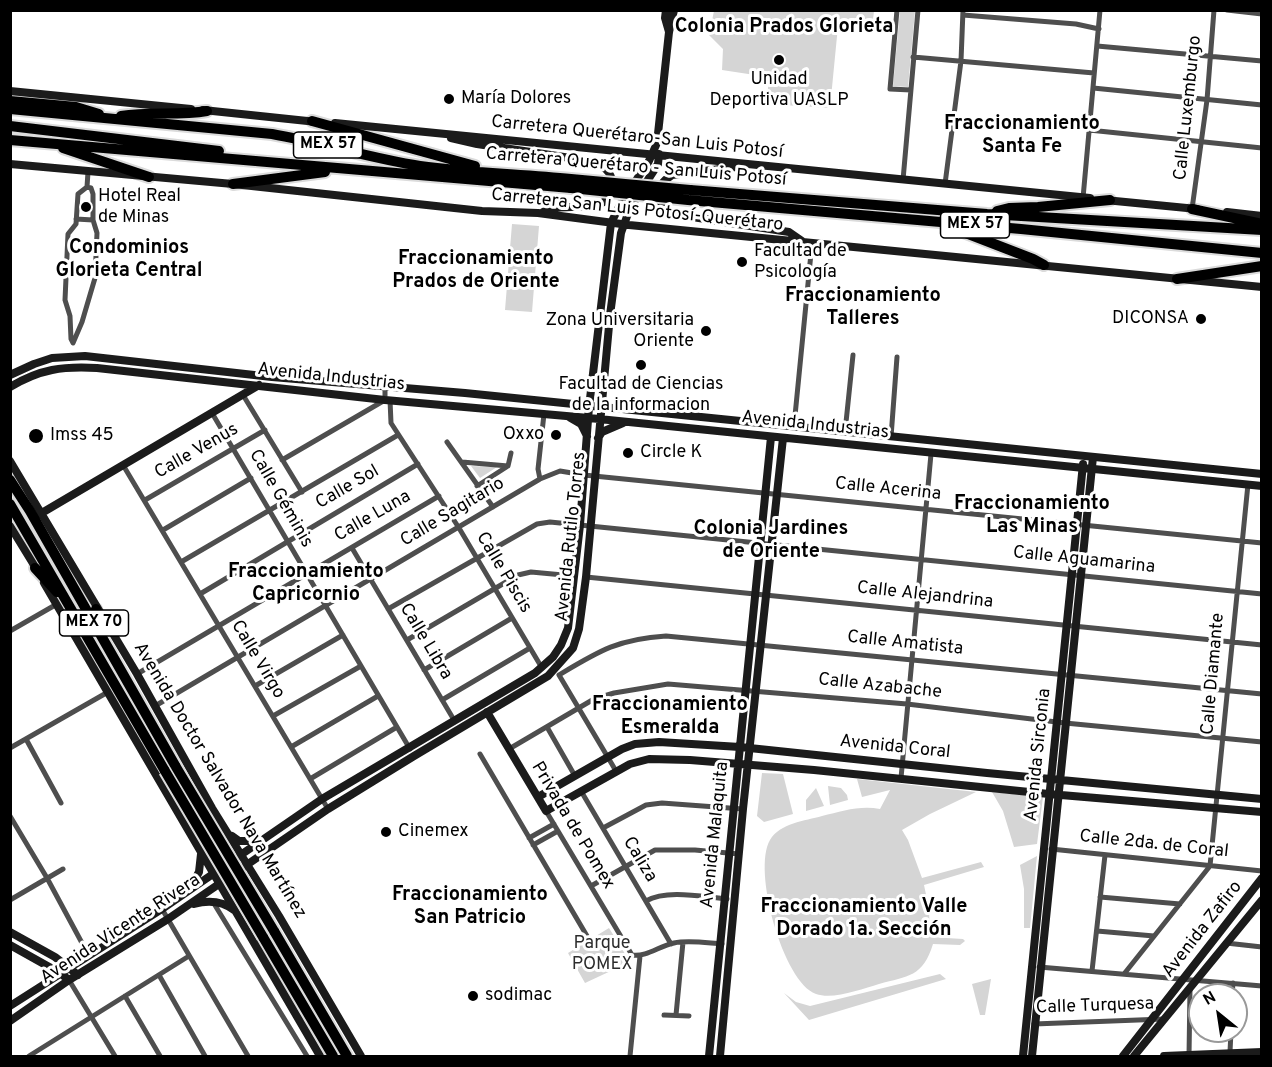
<!DOCTYPE html>
<meta charset="utf-8">
<style>
body{margin:0}
#map{position:relative;width:1272px;height:1067px;overflow:hidden;background:#fff;font-family:Overpass,sans-serif}
canvas{display:block}
.frame{position:absolute;inset:0;border:12px solid #000;pointer-events:none}
.north{position:absolute;left:1188px;top:983px;width:60px;height:60px;box-sizing:border-box;background:#fff;border:2px solid #999;border-radius:50%;rotate:330deg;font-size:16px;font-weight:700;line-height:24px;text-align:center;color:#000}
.north::after{content:'';display:block;margin:auto;width:21px;height:27px;background:#000;clip-path:polygon(50% 0,100% 100%,50% 72%,0 100%)}
</style>
<div id="map">
<canvas width="1272" height="1067"></canvas>
<div class="frame"></div>
<div class="north">N</div>
</div>
<script>
const g = document.querySelector('canvas').getContext('2d');
g.lineJoin = 'round';
function fillPath(path, color) {
  g.fillStyle = color;
  g.fill(path, 'evenodd');
}
function strokePath(path, color, width, dash) {
  g.strokeStyle = color;
  g.lineWidth = width;
  g.lineCap = dash ? 'butt' : 'round';
  g.setLineDash(dash || []);
  g.stroke(path);
}
function write(font, color, halo, rows, align = 'center') {
  g.font = font + ' Overpass,sans-serif';
  g.lineWidth = 6;
  g.setLineDash([]);
  g.textBaseline = 'middle';
  g.strokeStyle = halo;
  g.fillStyle = color;
  for (const [text, x, y, turn = 0] of rows) {
    g.save();
    g.translate(x, y);
    g.rotate((+turn || 0) * Math.PI / 180);
    g.textAlign = isNaN(turn) ? turn : align;
    if (halo) g.strokeText(text, 0, 0);
    g.fillText(text, 0, 0);
    g.restore();
  }
}
fillPath(new Path2D(`
 M714,11V10L874,11L872,29L838,26L830,108L768,104V77L722,70L723,49L709,35Z
 M900,11H915L908,87L893,86Z
 M512,224L539,226L532,312L505,310Z
 M471,466L497,467L480,478Z
 M762,773L783,774L793,814L764,822L757,816Z
 M857,779L976,792L930,814L902,830L908,840L922,878L981,862L984,867L924,885L929,909L930,937L963,939L965,941L960,945L933,944C923,977 908,976 879,984C862,989 833,1000 816,994C783,982 752,870 770,840C780,823 805,821 822,816C842,811 861,805 880,809L890,790L862,797Z
 M828,786L841,788L847,795L848,800L830,805Z
 M816,788L824,806L806,811V800Z
 M992,792L1043,797L1037,844L1014,847L1003,811Z
 M1037,856L1030,928H1024V889L1020,865Z
 M609,928L630,962L585,983L568,953Z
 M940,974L946,979L809,1020L784,993L796,1002L810,1006Z
 M991,979L985,1015H980L972,984Z`), '#d5d5d5');
const highway = new Path2D(`
 M10,101L76,107L99,114
 M10,109L272,134C322,143 370,158 420,166C470,173 521,174 571,179
 M121,116C150,111 178,116 207,111
 M312,121L475,166
 M10,126L219,151
 M10,140L571,188
 M63,148L149,177
 M233,184L325,172
 M690,190L987,214L1262,230
 M688,200L1021,229L1262,253
 M1192,209L1262,224
 M997,211L1009,208L1038,207L1110,200
 M945,225L1033,259L1044,265
 M1177,279L1262,266
 M10,480L30,511L176,767
 M10,504L165,771
 M35,568L57,592
 M96,609L102,626
 M274,931L347,1056
 M263,937L333,1056`);
strokePath(highway, '#dbdbdb', 14);
strokePath(new Path2D(`
 M897,10L890,89L911,90
 M1227,10L1262,14
 M963,15L1076,24L1099,29
 M1097,46L1262,61
 M913,57L1094,73
 M1093,88L1262,105
 M1089,130L1262,148
 M903,180L918,10
 M945,184L961,61L963,10
 M87,187L91,188L93,194V220L97,233L95,278L82,322L73,343L71,339L70,316L65,300L68,234L76,224L78,194L87,187L88,172
 M1083,198L1100,10
 M1192,209L1207,100L1214,10
 M76,219L93,220
 M243,395L302,492
 M390,400L391,423L459,528L542,668
 M212,413L410,749
 M794,426L812,243
 M845,432L853,355
 M891,437L897,357
 M447,442L493,507
 M282,460L385,400V388
 M462,462L508,466L477,486
 M123,465L328,809
 M508,466L511,453
 M540,479L538,469L544,414
 M145,500L265,430
 M163,530L251,478
 M352,548L454,720
 M181,562L398,435
 M586,577L1262,645
 M200,594L418,464
 M388,609L537,524L550,522L1262,594
 M10,631L57,604
 M407,640L518,575L531,572L574,576
 M424,670L512,618
 M137,674L439,496
 M559,675C599,651 618,639 666,636L1262,694
 M559,675L616,771
 M255,686L343,635
 M442,700L530,648
 M155,706L540,479L560,471L584,475L1262,543
 M273,716L361,666
 M547,727L575,776
 M26,739L61,803
 M291,747L378,696
 M10,748L108,692
 M509,749L594,699L614,693L668,684L907,704L1065,723L1262,742
 M480,754L587,936
 M901,778L931,454
 M310,779L397,727
 M581,791L671,944
 M546,811L632,955C647,957 659,946 674,943C689,940 707,943 722,944
 M10,816L47,878L89,956
 M603,828L646,805L662,803L743,809
 M529,838L554,824
 M533,845L558,831
 M1051,849L1262,871
 M591,886L655,850H695L739,854
 M1100,897L1180,904
 M10,900L63,869
 M646,901C667,889 703,897 727,899
 M213,902L307,1056
 M162,909L248,1056
 M1097,931L1154,936
 M1226,943L1262,947
 M1039,967L1262,986
 M1092,971L1105,855
 M1124,974L1210,866L1248,484
 M159,975L205,1056
 M69,980L115,1056
 M1232,995L1233,983
 M125,996L160,1056
 M664,1015L689,1016
 M676,1015L683,942
 M1034,1024L1164,1019
 M1230,1052L1231,1031
 M29,1056L189,956
 M630,1056L640,956
 M1189,1056L1190,989`), '#4e4e4e', 5);
strokePath(new Path2D(`
 M666,10L665,18L669,32
 M10,91L191,109
 M203,110L317,122
 M335,123L1090,198
 M451,138L477,144L584,160C595,163 609,166 612,180C619,213 576,205 556,208C552,208 547,210 543,212
 M10,164L233,184L482,211L538,213L629,225L1262,287
 M736,167L672,175C653,187 655,203 673,214L789,232L802,241
 M1105,200L1197,209
 M1227,212L1262,216
 M10,375L34,364L52,358L85,356L272,377L465,393L1262,474
 M10,387C40,369 63,366 97,368L385,400L589,418L1262,486
 M569,417L581,424L587,436
 M598,438L602,432L623,423
 M10,461L137,674L212,808L279,916L361,1056
 M40,514L259,385
 M10,526L37,570
 M44,583L320,1056
 M487,712L546,811L630,764L649,759L690,760L814,770L1049,794L1262,812
 M538,797L622,749L635,744L659,742L740,747L987,773L1262,799
 M232,836L239,841H260
 M191,887L199,872L201,854
 M194,904C208,900 222,901 234,910
 M10,932L55,957L78,975
 M10,945L60,973L69,980
 M10,1006L162,909L322,799L535,673L553,657L561,645L568,628L580,525L589,407L611,223L621,203L649,161L657,143L669,32L674,10
 M10,1021L69,980L168,919L328,809L414,756L548,676L573,648L579,629L586,577L610,315L621,233L630,208L658,164L659,154
 M709,1056L771,437
 M720,1056L743,809L783,438
 M1023,1056L1083,464
 M1032,1056L1093,457
 M1123,1056L1262,878
 M1134,1056L1262,900
 M1164,1056L1262,1052`), '#1b1b1b', 8);
strokePath(highway, '#000', 10);
const highwayBridge = new Path2D(`
 M571,179L690,190
 M571,188L688,200
 M176,767L274,931
 M165,771L263,937`);
strokePath(highwayBridge, '#dbdbdb', 14, []);
strokePath(highwayBridge, '#000', 10);
for (const [x, y, r, color] of [
 [779,60,6,"#000"],
 [449,99,6,"#000"],
 [86,207,6,"#000"],
 [742,262,6,"#000"],
 [1201,319,6,"#000"],
 [706,331,6,"#000"],
 [641,365,6,"#000"],
 [556,435,6,"#000"],
 [36,436,8,"#000"],
 [628,453,6,"#000"],
 [386,832,6,"#000"],
 [473,996,6,"#000"]
]) {
  const dot = new Path2D();
  dot.arc(x, y, r, 0, 2 * Math.PI);
  g.fillStyle = color;
  g.fill(dot);
  strokePath(dot, '#fff', 2);
}
for (const [x, y, w] of [
 [328,145,69],
 [975,225,69],
 [94,623,69]
]) {
  const box = new Path2D();
  box.roundRect(x - w / 2, y - 13, w, 26, 4.5);
  g.fillStyle = '#fff';
  g.fill(box);
  strokePath(box, '#000', 1.5);
}
write('bold 16px', '#000', null, [
 ["MEX 57",328,145],
 ["MEX 57",975,225],
 ["MEX 70",94,623]
]);
write('18px', '#000', '#fff', [
 ["Unidad",779,80,"center"],
 ["Deportiva UASLP",779,101,"center"],
 ["María Dolores",461,99],
 ["Hotel Real",98,197],
 ["de Minas",98,218],
 ["Facultad de",754,252],
 ["Psicología",754,273],
 ["DICONSA",1189,319,"right"],
 ["Zona Universitaria",694,321,"right"],
 ["Oriente",694,342,"right"],
 ["Facultad de Ciencias",641,385,"center"],
 ["de la informacion",641,406,"center"],
 ["Oxxo",544,435,"right"],
 ["Imss 45",50,436],
 ["Circle K",640,453],
 ["Cinemex",398,832],
 ["sodimac",485,996]
], 'left');
write('18px', '#000', '#fff', [
 ["Calle Luxemburgo",1189,108,-84],
 ["Carretera Querétaro-San Luis Potosí",637,138,6],
 ["Carretera Querétaro - San Luis Potosí",636,168,5],
 ["Carretera San Luis Potosí-Querétaro",637,211,6],
 ["Avenida Industrias",331,378,6],
 ["Avenida Industrias",815,426,6],
 ["Calle Venus",197,452,-30],
 ["Calle Sol",348,488,-30],
 ["Calle Acerina",888,490,6],
 ["Calle Géminis",280,499,60],
 ["Calle Sagitario",453,513,-31],
 ["Calle Luna",373,517,-30],
 ["Avenida Rutilo Torres",572,537,-84],
 ["Calle Aguamarina",1084,561,6],
 ["Calle Piscis",503,573,59],
 ["Calle Alejandrina",925,596,6],
 ["Calle Libra",425,642,59],
 ["Calle Amatista",905,644,6],
 ["Calle Virgo",257,660,59],
 ["Calle Diamante",1214,674,-85],
 ["Calle Azabache",880,687,6],
 ["Avenida Coral",895,748,6],
 ["Avenida Sirconia",1039,755,-84],
 ["Avenida Doctor Salvador Nava Martínez",219,781,59],
 ["Privada de Pomex",572,826,59],
 ["Avenida Malaquita",716,835,-84],
 ["Calle 2da. de Coral",1154,845,6],
 ["Caliza",639,860,59],
 ["Avenida Vicente Rivera",121,930,-33],
 ["Avenida Zafiro",1203,930,-52],
 ["Calle Turquesa",1095,1007,-2]
]);
write('18px', '#2c2c2c', '#fff', [
 ["Parque",602,944],
 ["POMEX",602,965]
]);
write('bold 20px', '#000', '#fff', [
 ["Colonia Prados Glorieta",784,28],
 ["Fraccionamiento",1022,125],
 ["Santa Fe",1022,148],
 ["Condominios",129,249],
 ["Glorieta Central",129,272],
 ["Fraccionamiento",476,260],
 ["Prados de Oriente",476,283],
 ["Fraccionamiento",863,297],
 ["Talleres",863,320],
 ["Fraccionamiento",1032,505],
 ["Las Minas",1032,528],
 ["Colonia Jardines",771,530],
 ["de Oriente",771,553],
 ["Fraccionamiento",306,573],
 ["Capricornio",306,596],
 ["Fraccionamiento",670,706],
 ["Esmeralda",670,729],
 ["Fraccionamiento",470,896],
 ["San Patricio",470,919],
 ["Fraccionamiento Valle",864,908],
 ["Dorado 1a. Sección",864,931]
]);
</script>
